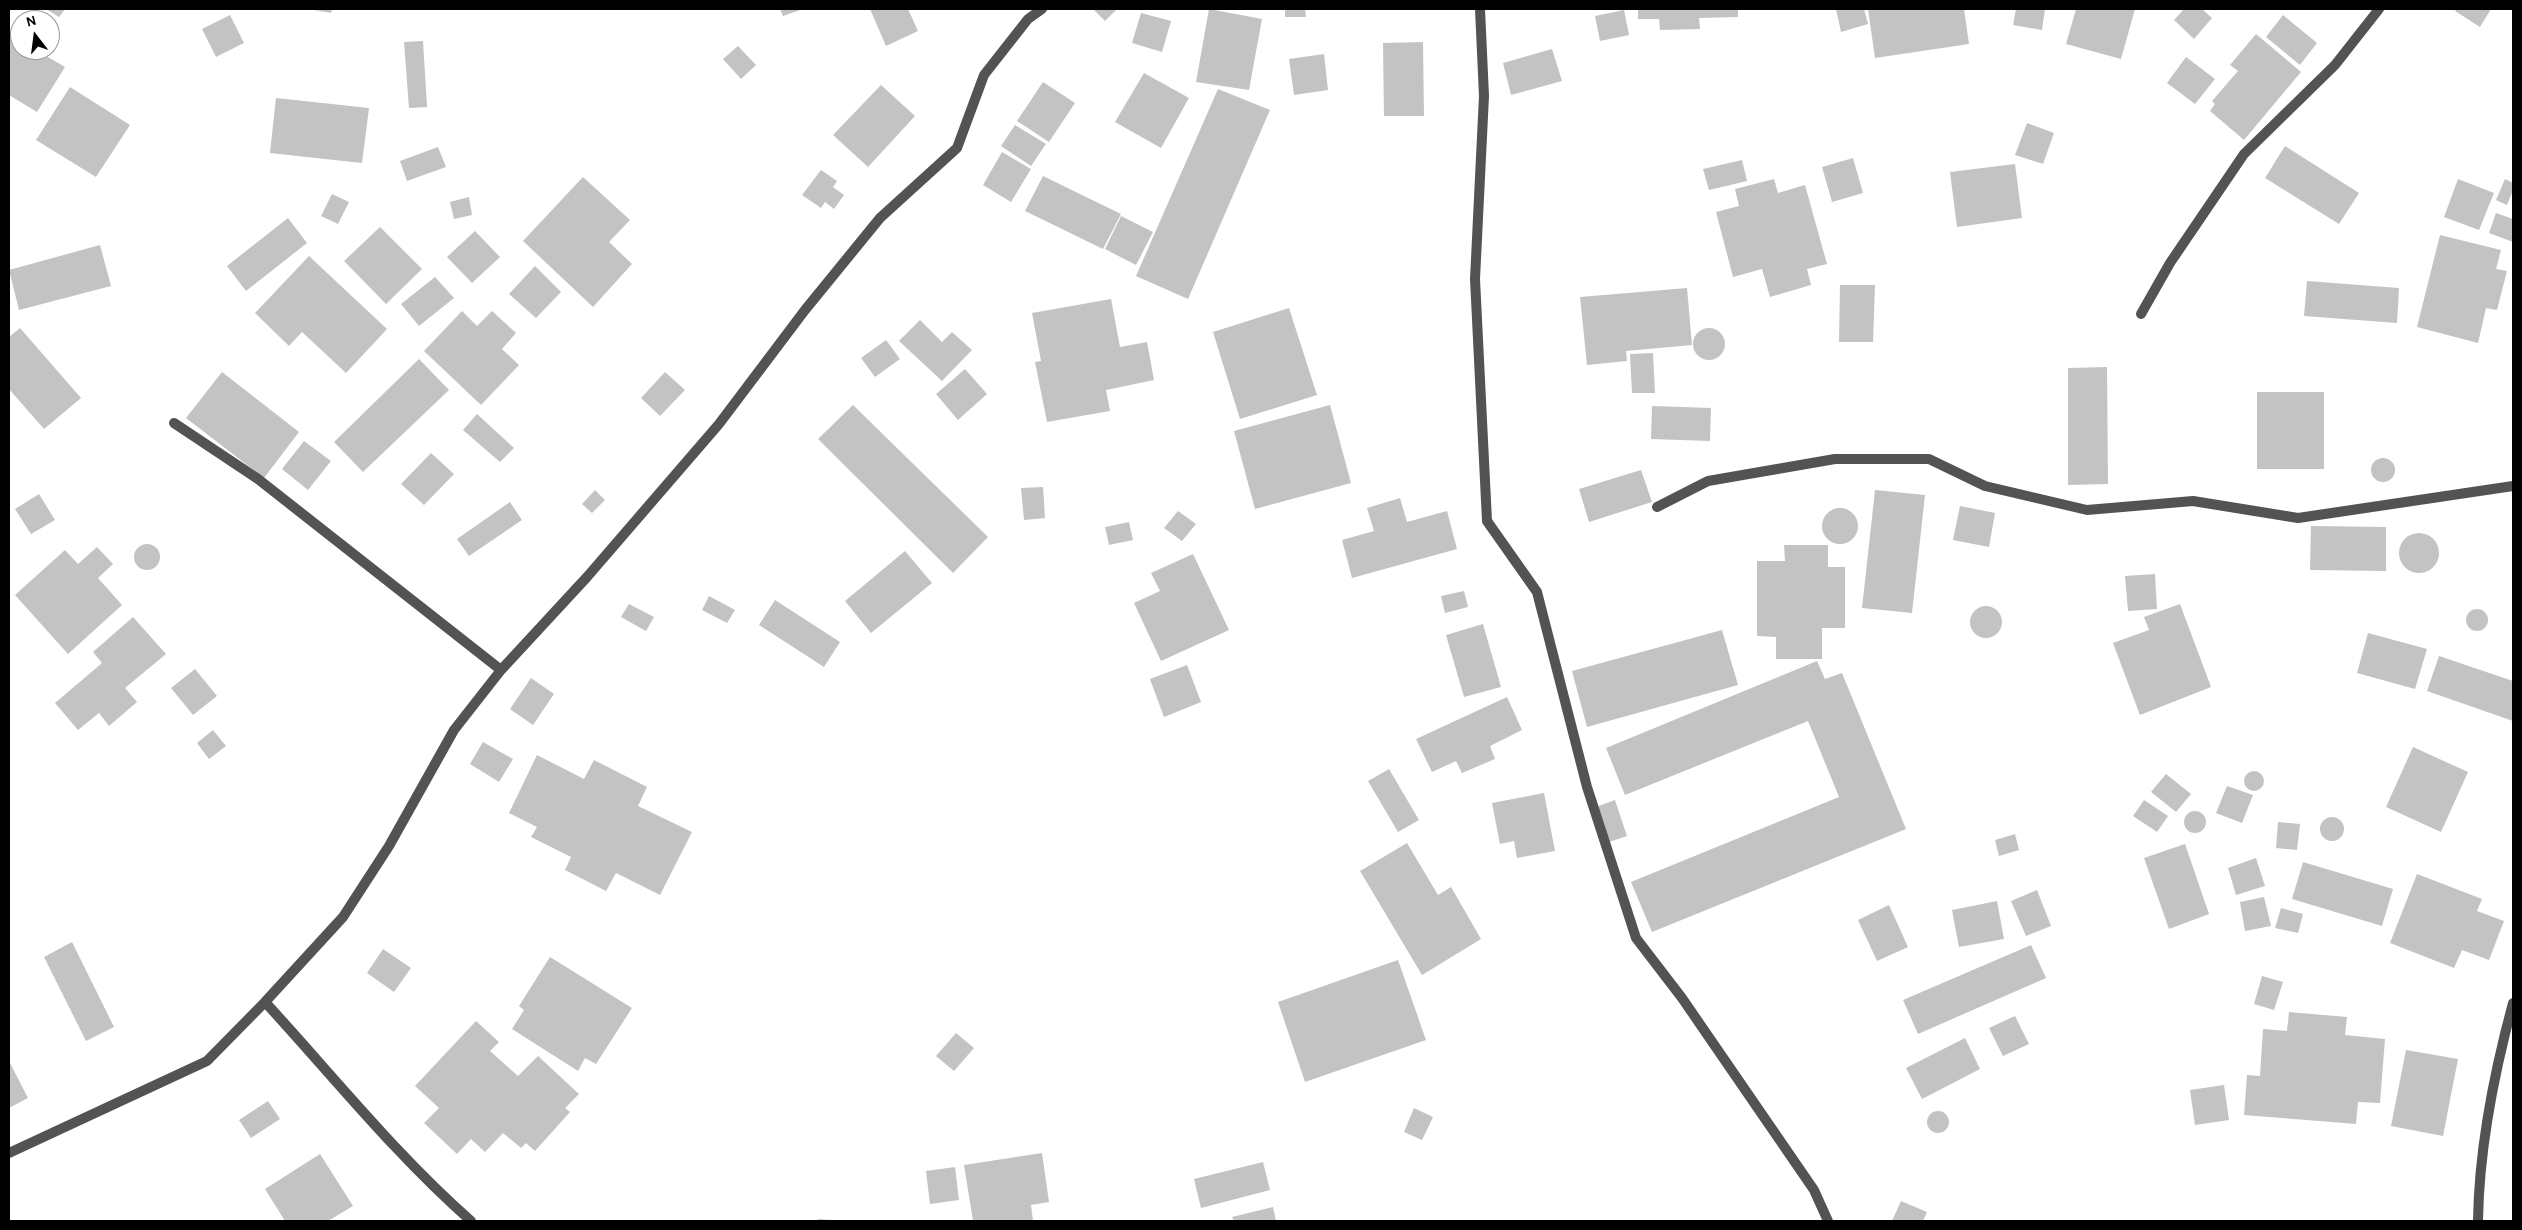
<!DOCTYPE html>
<style>
body{margin:0}
#map{position:relative;width:2522px;height:1230px;overflow:hidden;background:#fff;font-family:Karla,sans-serif}
canvas{display:block}
.frame{position:absolute;inset:0;border:10px solid #000;pointer-events:none}
.north{position:absolute;left:10px;top:10px;width:50px;height:50px;box-sizing:border-box;background:#fff;border:1px solid #999;border-radius:50%;rotate:345deg;font-size:14px;font-weight:700;line-height:20px;text-align:center;color:#000}
.north::after{content:'';display:block;margin:auto;width:18px;height:22px;background:#000;clip-path:polygon(50% 0,100% 100%,50% 72%,0 100%)}
</style>
<div id="map">
<canvas width="2522" height="1230"></canvas>
<div class="frame"></div>
<div class="north">N</div>
</div>
<script>
const g = document.querySelector('canvas').getContext('2d');
g.lineJoin = 'round';
function fillPath(path, color) {
  g.fillStyle = color;
  g.fill(path, 'evenodd');
}
function strokePath(path, color, width, dash) {
  g.strokeStyle = color;
  g.lineWidth = width;
  g.lineCap = dash ? 'butt' : 'round';
  g.setLineDash(dash || []);
  g.stroke(path);
}
fillPath(new Path2D(`
 M46,9H65L59,17Z
 M308,9H332L331,13Z
 M780,9H803L783,16Z
 M870,9H908L918,31L886,46Z
 M1093,9H1117L1105,21Z
 M1209,9L1262,19L1249,90L1196,82Z
 M1285,9H1305L1306,17H1285Z
 M1638,9H1738V17L1699,18L1700,29L1660,30L1659,19H1638Z
 M1836,9H1864L1868,24L1841,32Z
 M1868,9H1964L1969,44L1875,58Z
 M2016,9H2045L2042,30L2013,25Z
 M2076,9H2135L2121,59L2066,44Z
 M2184,9H2202L2212,18L2194,39L2174,20Z
 M2457,9H2491L2480,27L2455,11Z
 M1624,10L1629,35L1600,41L1595,16Z
 M1141,13L1171,21L1162,52L1132,43Z
 M230,15L244,43L216,57L202,29Z
 M2283,15L2317,43L2300,65L2266,37Z
 M9,33L20,40V50H36L65,67L37,112L9,95Z
 M2256,34L2301,72L2244,140L2210,111L2215,104L2212,101L2238,71L2230,65Z
 M423,41L427,107L409,108L404,42Z
 M1423,42L1424,116H1384L1383,43Z
 M738,46L756,65L741,79L723,59Z
 M1552,49L1562,81L1511,95L1503,63Z
 M1324,54L1328,90L1294,95L1289,59Z
 M2186,57L2215,79L2195,104L2167,83Z
 M1144,73L1189,98L1161,148L1115,122Z
 M1043,82L1075,103L1049,142L1017,121Z
 M881,85L915,116L868,167L833,135Z
 M70,87L130,125L96,177L36,140Z
 M1218,89L1270,110L1188,299L1136,276Z
 M276,98L369,108L362,163L270,153Z
 M2027,123L2054,133L2043,164L2015,155Z
 M1015,125L1046,144L1031,166L1001,146Z
 M2285,146L2359,193L2339,224L2265,178Z
 M438,147L446,167L407,181L400,161Z
 M1002,152L1031,169L1011,202L983,185Z
 M1853,158L1863,193L1832,202L1822,167Z
 M1742,160L1747,181L1709,190L1703,169Z
 M2015,164L2022,218L1957,227L1950,172Z
 M821,170L837,181L833,187L844,195L834,209L825,202L821,208L802,195Z
 M1043,176L1121,214L1103,249L1025,211Z
 M583,177L630,220L609,242L632,264L593,307L523,241Z
 M1774,179L1778,193L1805,185L1827,264L1807,269L1811,285L1770,297L1762,269L1733,277L1716,212L1739,206L1735,189Z
 M2458,179L2494,193L2479,230L2444,217Z
 M2505,179L2513,183V190L2507,205L2496,200Z
 M332,194L349,202L338,224L321,216Z
 M469,197L472,215L454,219L450,202Z
 M2496,213L2513,219V242L2489,233Z
 M1121,216L1153,232L1136,265L1105,249Z
 M288,218L307,243L246,291L227,266Z
 M380,227L422,269L386,304L344,261Z
 M475,231L500,257L472,283L447,257Z
 M2440,235L2501,250L2496,269L2507,271L2497,310L2486,308L2478,343L2417,327Z
 M100,245L111,286L19,310L9,270Z
 M309,256L387,329L346,373L302,332L289,346L255,313Z
 M535,266L561,292L536,318L509,294Z
 M435,277L454,298L419,326L401,304Z
 M2307,281L2399,288L2397,323L2304,316Z
 M1840,285H1875L1873,342H1839Z
 M1687,288L1692,345L1626,351L1627,361L1587,365L1580,297Z
 M1111,299L1120,347L1147,342L1154,380L1106,390L1110,411L1047,422L1035,362L1041,361L1032,313Z
 M1289,308L1317,395L1240,419L1213,332Z
 M462,311L477,326L492,311L516,333L502,349L519,365L481,405L424,351Z
 M920,320L942,342L952,332L972,350L942,381L899,341Z
 M20,328L81,398L44,429L9,389V337Z
 M1693 344a16 16 0 1 1 32 0a16 16 0 1 1-32 0Z
 M886,340L900,359L875,377L861,358Z
 M1653,353L1655,393H1632L1630,354Z
 M419,359L449,390L363,472L334,442Z
 M2107,367L2108,484L2068,485V368Z
 M965,369L987,394L958,420L936,394Z
 M222,372L299,432L264,478L186,418Z
 M665,372L685,390L660,416L641,398Z
 M2257,392H2324V469H2257Z
 M853,405L988,537L953,573L818,439Z
 M1330,405L1351,483L1255,509L1234,431Z
 M1652,406L1711,408L1710,441L1651,439Z
 M477,414L514,448L500,462L463,430Z
 M304,441L331,461L308,490L282,469Z
 M431,453L454,474L424,505L401,484Z
 M2371 470a12 12 0 1 1 24 0a12 12 0 1 1-24 0Z
 M1641,470L1652,502L1589,522L1579,489Z
 M1043,487L1045,518L1024,520L1021,488Z
 M595,490L605,500L592,513L582,504Z
 M1875,490L1925,495L1912,613L1862,608Z
 M39,494L55,520L31,534L15,509Z
 M1400,498L1407,522L1447,511L1457,549L1352,578L1342,540L1374,531L1367,508Z
 M510,502L522,520L469,556L457,539Z
 M1960,506L1995,513L1989,547L1953,540Z
 M1822 526a18 18 0 1 1 36 0a18 18 0 1 1-36 0Z
 M1178,511L1196,524L1182,541L1164,528Z
 M1129,522L1133,540L1109,545L1105,527Z
 M2311,526L2386,527V571L2310,570Z
 M2399 553a20 20 0 1 1 40 0a20 20 0 1 1-40 0Z
 M134 557a13 13 0 1 1 26 0a13 13 0 1 1-26 0Z
 M1784,545H1828V567H1845V628H1822V659H1776V637L1757,636V561H1785Z
 M97,547L113,564L98,578L122,605L68,654L15,595L65,550L78,564Z
 M905,551L932,583L871,633L845,601Z
 M1193,554L1229,630L1161,661L1134,603L1160,591L1151,573Z
 M2155,574L2157,609L2128,611L2125,576Z
 M1464,591L1468,607L1445,613L1441,596Z
 M709,596L735,610L727,623L702,610Z
 M775,600L840,642L824,667L759,625Z
 M629,604L654,617L646,631L621,617Z
 M2180,604L2211,687L2140,715L2113,643L2149,630L2144,617Z
 M1970 622a16 16 0 1 1 32 0a16 16 0 1 1-32 0Z
 M2466 620a11 11 0 1 1 22 0a11 11 0 1 1-22 0Z
 M133,617L166,654L125,688L137,702L109,726L99,713L78,730L55,703L102,663L93,652Z
 M1483,624L1501,687L1464,697L1446,635Z
 M1722,630L1738,685L1587,727L1572,671Z
 M2368,633L2427,649L2415,689L2357,673Z
 M2439,656L2513,681V721L2427,691Z
 M1817,661L1825,679L1842,673L1906,829L1652,932L1631,882L1839,797L1808,721L1625,795L1606,748Z
 M1187,665L1201,702L1164,717L1150,679Z
 M195,669L217,696L193,715L171,688Z
 M531,678L554,694L533,725L510,709Z
 M1507,697L1522,730L1490,746L1495,759L1462,773L1456,761L1432,772L1416,739Z
 M213,730L226,746L209,759L197,743Z
 M483,742L513,759L499,782L470,764Z
 M2413,747L2468,772L2441,832L2386,807Z
 M537,755L584,779L594,760L647,787L638,806L692,832L660,895L616,873L606,891L565,870L571,857L531,837L537,827L509,813Z
 M1389,769L1419,820L1398,832L1368,781Z
 M2244 781a10 10 0 1 1 20 0a10 10 0 1 1-20 0Z
 M2166,774L2191,794L2176,812L2151,792Z
 M2227,786L2253,795L2242,823L2216,813Z
 M1544,793L1555,851L1517,858L1514,841L1500,844L1492,803Z
 M1615,800L1627,836L1609,842L1596,807Z
 M2144,800L2168,816L2157,832L2133,816Z
 M2184 822a11 11 0 1 1 22 0a11 11 0 1 1-22 0Z
 M2320 829a12 12 0 1 1 24 0a12 12 0 1 1-24 0Z
 M2278,822L2300,824L2297,850L2276,848Z
 M2015,834L2019,850L1999,856L1995,840Z
 M1407,843L1438,895L1451,887L1481,939L1422,975L1360,871Z
 M2185,844L2209,914L2169,929L2144,858Z
 M2256,858L2265,886L2236,895L2228,868Z
 M2303,862L2393,889L2382,926L2292,899Z
 M2417,874L2482,899L2477,911L2504,921L2489,960L2462,950L2454,968L2390,943Z
 M2037,890L2051,926L2026,936L2011,901Z
 M2264,897L2271,926L2245,931L2240,902Z
 M1997,901L2004,939L1959,947L1952,910Z
 M1889,905L1908,947L1877,961L1858,920Z
 M2281,908L2303,914L2298,933L2275,928Z
 M72,942L114,1027L86,1041L44,957Z
 M2031,945L2046,978L1918,1034L1903,1000Z
 M383,949L411,968L394,992L367,973Z
 M550,957L632,1008L596,1064L585,1058L578,1071L512,1029L524,1010L519,1006Z
 M1398,960L1426,1040L1305,1082L1278,1002Z
 M2262,976L2283,982L2274,1010L2254,1004Z
 M2289,1012L2347,1017L2345,1035L2385,1039L2380,1103L2358,1102L2356,1124L2244,1115L2247,1075L2260,1076L2263,1029L2287,1031Z
 M2015,1016L2029,1044L2003,1056L1989,1028Z
 M476,1021L499,1042L490,1051L518,1076L538,1056L579,1094L565,1108L570,1112L535,1151L526,1143L521,1148L503,1133L485,1152L471,1139L457,1154L424,1123L439,1108L415,1086Z
 M956,1033L974,1048L954,1071L936,1056Z
 M1965,1038L1980,1069L1922,1099L1906,1068Z
 M2406,1050L2458,1059L2443,1136L2391,1126Z
 M9,1061L28,1098L9,1108Z
 M2224,1085L2229,1120L2195,1125L2190,1090Z
 M268,1101L280,1119L251,1138L239,1120Z
 M1414,1108L1433,1117L1422,1140L1404,1132Z
 M1927 1122a11 11 0 1 1 22 0a11 11 0 1 1-22 0Z
 M1042,1153L1049,1202L1031,1205L1033,1221H973L964,1165Z
 M320,1154L353,1206L328,1221H285L265,1189Z
 M1263,1162L1270,1190L1201,1208L1194,1179Z
 M955,1167L959,1200L930,1204L926,1171Z
 M1901,1201L1927,1212L1923,1221H1892Z
 M1273,1207L1276,1221H1234L1232,1217Z
 M818,1219L832,1220V1221H818Z`), '#c3c3c3');
strokePath(new Path2D(`
 M1480,9L1484,96L1475,279L1487,521L1537,592L1587,787L1636,938L1682,998L1814,1190L1828,1221
 M2141,314L2170,263L2244,154L2335,65L2379,9
 M174,423L258,479L501,670
 M1657,507L1708,481L1835,459H1929L1985,486L2087,510L2193,501L2298,518L2513,486
 M265,1002C333,1076 396,1155 471,1221
 M9,1153L207,1061L265,1002L343,917L389,846L454,730L501,670L587,577L719,424L805,310L880,218L957,148L984,75L1028,19L1042,9
 M2478,1221C2479,1149 2494,1073 2513,1003`), '#535353', 10);
</script>
